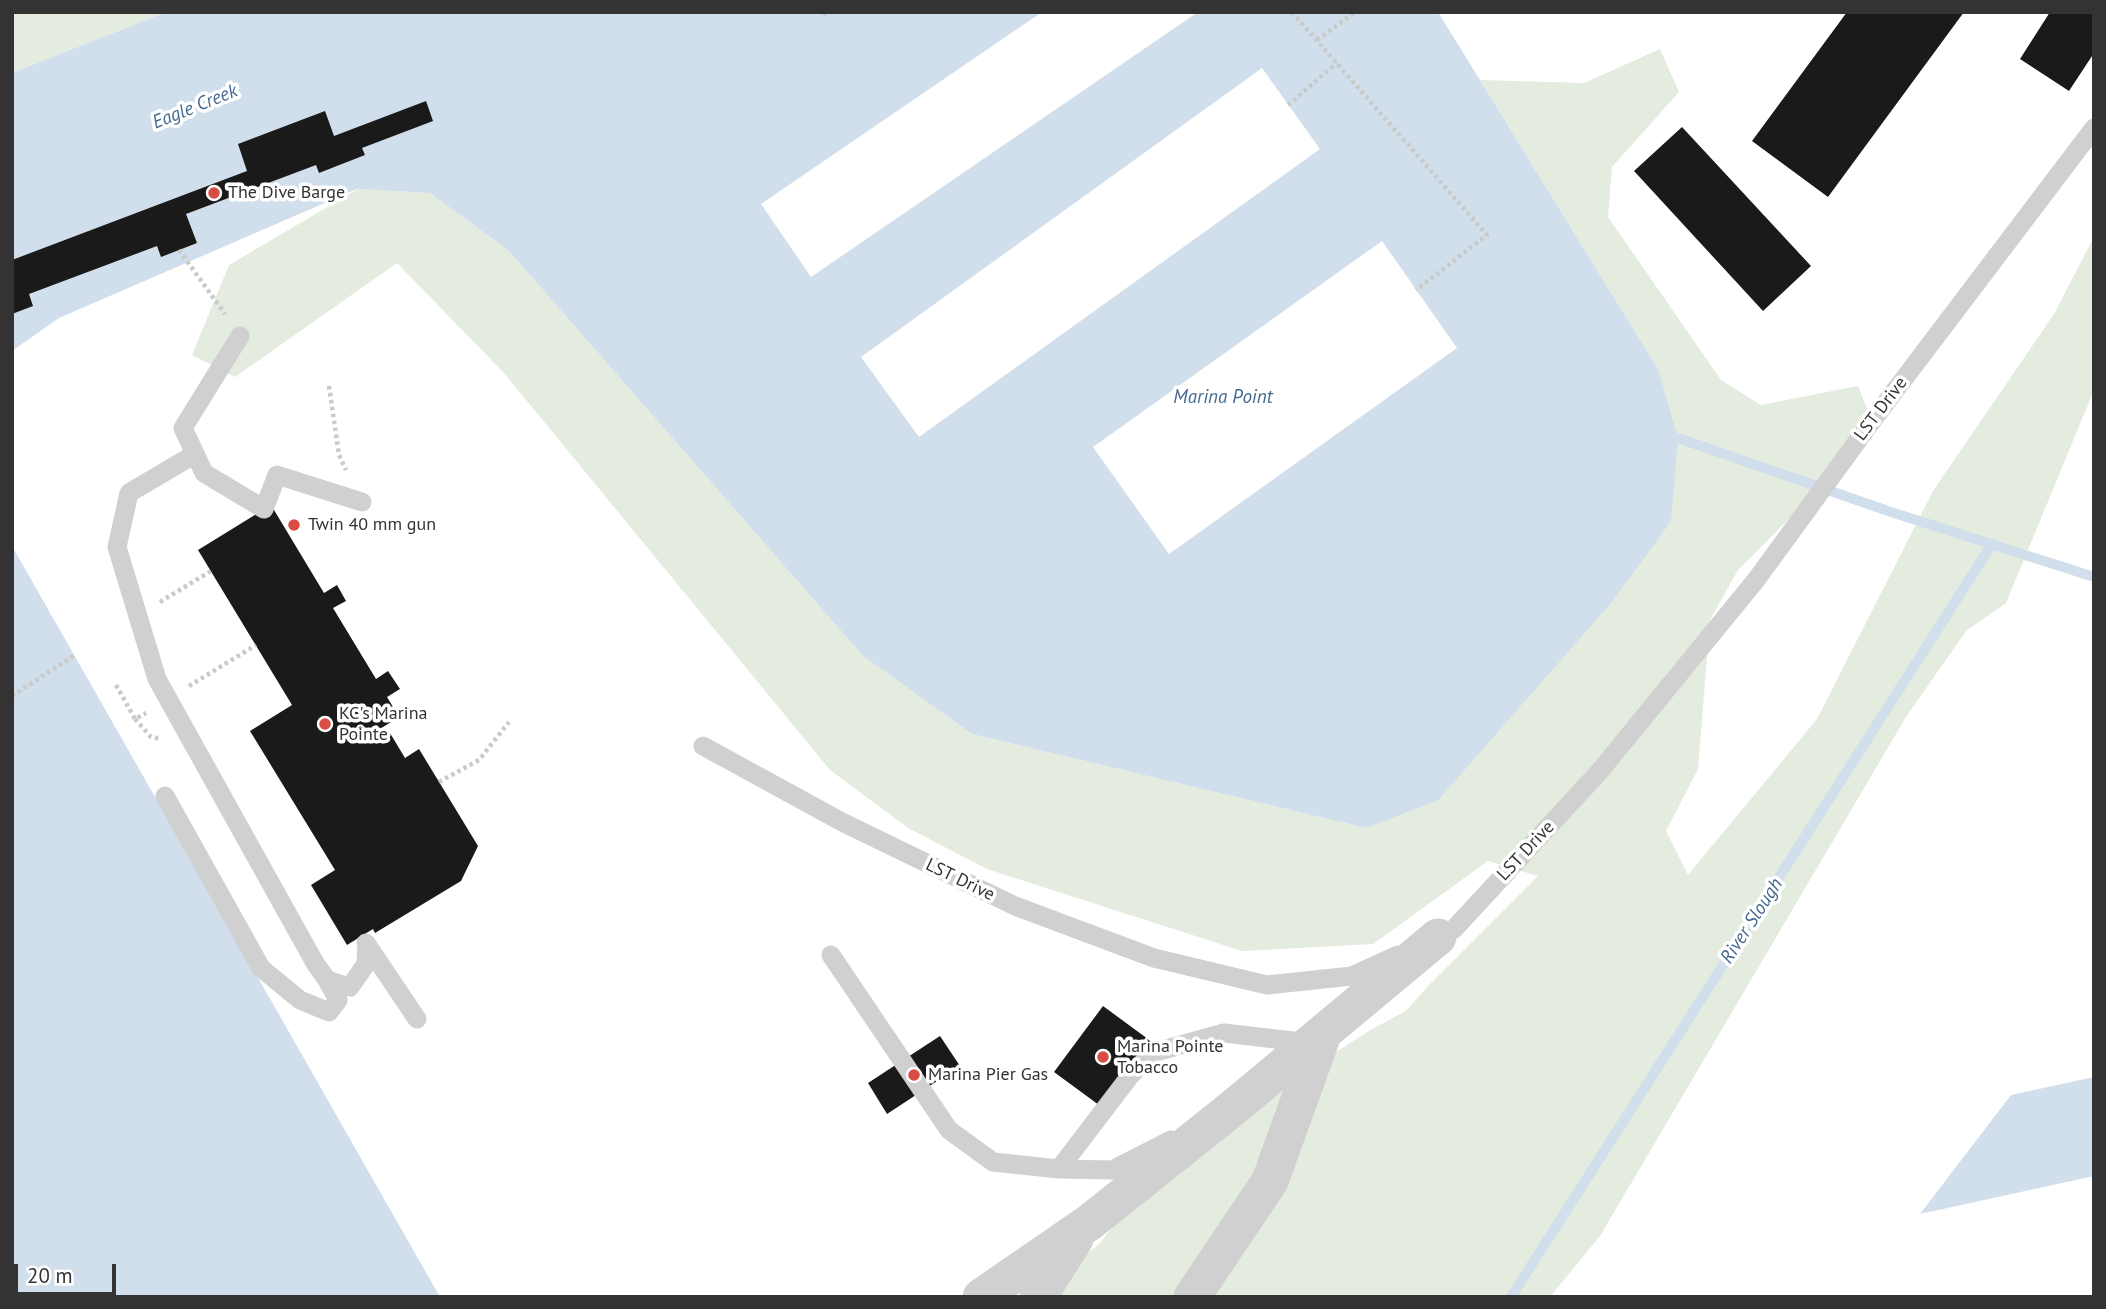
<!DOCTYPE html>
<style>
body{margin:0}
#map{position:relative;width:2106px;height:1309px;overflow:hidden;background:#fff;font-family:"PT Sans",sans-serif}
canvas{display:block}
.frame{position:absolute;inset:0;border:14px solid #333;pointer-events:none}
.scale{position:absolute;left:14px;top:1264px;width:102px;height:32px;box-sizing:border-box;border:4px solid #333;border-top:0;padding-left:9px;font-size:21px;line-height:24px;white-space:nowrap;color:#333;-webkit-text-stroke:5px #fff;paint-order:stroke}
</style>
<div id="map">
<canvas width="2106" height="1309"></canvas>
<div class="frame"></div>
<div class="scale">20 m</div>
</div>
<script>
const g = document.querySelector('canvas').getContext('2d');
g.lineJoin = 'round';
function fillPath(path, color) {
  g.fillStyle = color;
  g.fill(path, 'evenodd');
}
function strokePath(path, color, width, dash) {
  g.strokeStyle = color;
  g.lineWidth = width;
  g.lineCap = dash ? 'butt' : 'round';
  g.setLineDash(dash || []);
  g.stroke(path);
}
function write(font, color, halo, rows, align = 'center') {
  g.font = font + ' "PT Sans",sans-serif';
  g.lineWidth = 7;
  g.setLineDash([]);
  g.textBaseline = 'middle';
  g.strokeStyle = halo;
  g.fillStyle = color;
  for (const [text, x, y, turn = 0] of rows) {
    g.save();
    g.translate(x, y);
    g.rotate((+turn || 0) * Math.PI / 180);
    g.textAlign = isNaN(turn) ? turn : align;
    if (halo) g.strokeText(text, 0, 0);
    g.fillText(text, 0, 0);
    g.restore();
  }
}
fillPath(new Path2D(`
 M12,12H166L12,73Z
 M1660,49L1679,92L1612,167L1608,217L1721,380L1761,405L1858,386L1876,431L1738,570L1710,620L1698,769L1666,831L1688,875L1817,719L1933,491L2054,314L2094,237V390L2006,603L1966,631L1906,717L1600,1236L1550,1297H1028L1045,1287L1099,1244L1151,1180L1181,1151L1369,1031L1407,1010L1429,985L1538,876L1488,861L1373,944L1242,951L987,869L908,828L830,770L504,373L397,263L235,377L192,355L229,265L358,189L430,193L509,251L863,656L972,734L1366,828L1658,369L1480,80L1584,83Z`), '#e4ebdf');
fillPath(new Path2D(`
 M166,12H1438L1658,369L1678,438L1671,521L1611,603L1438,800L1366,828L972,734L863,656L509,251L430,193L357,189L59,318L12,351V73Z
 M12,546L440,1297H12Z
 M2094,1077V1176L1920,1214L2011,1095Z`), '#d1deeb');
fillPath(new Path2D(`
 M1042,12H1198L811,277L761,204Z
 M1262,68L1320,149L919,437L861,357Z
 M1382,241L1457,348L1169,554L1093,447Z
 M51,607L102,694L99,696L48,609Z`), '#fff');
strokePath(new Path2D(`
 M1678,438L1891,512L2094,577
 M1511,1297L1992,544`), '#d1deeb', 10);
fillPath(new Path2D(`
 M1847,12H1964L1828,197L1752,141Z
 M2050,12H2094V53L2069,91L2020,59Z
 M426,101L433,121L362,148L365,155L319,173L316,165L186,214L197,243L161,257L157,246L29,294L33,306L12,314V260L247,171L238,144L325,111L334,136Z
 M1682,127L1811,266L1763,311L1634,171Z
 M271,505L324,593L337,585L346,601L333,608L376,679L388,671L400,689L387,697L399,717L372,734L377,741L390,733L405,758L419,749L478,846L461,881L375,933L373,929L347,945L311,885L335,870L250,731L292,705L198,550Z
 M1103,1006L1152,1042L1103,1108L1054,1072Z
 M940,1036L960,1066L887,1114L868,1083Z`), '#1a1a1a');
strokePath(new Path2D(`
 M1292,12L1487,235L1416,290
 M823,15L827,12
 M1317,40L1355,12
 M1288,105L1337,63
 M179,250L225,314
 M329,386L339,455L346,470
 M160,602L211,571
 M116,685L135,719L146,713
 M189,686L256,645
 M12,696L75,655
 M135,719L151,737L161,739
 M439,782L479,760L509,722`), '#cacaca', 4.5, [3.5, 3.5]);
strokePath(new Path2D(`
 M240,336L183,428L204,473L264,509L277,475L362,502
 M195,454L129,493L117,547L157,679L315,963L327,980L350,987L366,964L367,944
 M703,746L842,822L1015,906L1154,958L1267,985L1352,976L1398,955
 M165,796L261,968L300,1000L329,1012L338,1000L327,980
 M1432,939L1454,929L1599,772L1756,580L1875,417L2094,128
 M366,943L417,1019
 M831,955L949,1130L993,1162L1059,1169L1112,1170L1171,1140
 M1059,1169L1130,1076L1152,1053L1224,1033L1310,1043`), '#d0d0d0', 19);
strokePath(new Path2D(`
 M981,1297L1090,1222L1234,1107L1438,937
 M1038,1297L1075,1239
 M1192,1297L1270,1181L1323,1034`), '#d0d0d0', 37);
for (const [x, y, r, color] of [
 [214,193,7,"#d94d45"],
 [294,525,7,"#d94d45"],
 [325,724,7,"#d94d45"],
 [1103,1057,7,"#d94d45"],
 [914,1075,7,"#d94d45"]
]) {
  const dot = new Path2D();
  dot.arc(x, y, r, 0, 2 * Math.PI);
  g.fillStyle = color;
  g.fill(dot);
  strokePath(dot, '#fff', 2.5);
}
write('18px', '#333', '#fff', [
 ["The Dive Barge",228,193],
 ["Twin 40 mm gun",308,525],
 ["KC's Marina",339,714],
 ["Pointe",339,735],
 ["Marina Pointe",1117,1047],
 ["Tobacco",1117,1068],
 ["Marina Pier Gas",928,1075]
], 'left');
write('18px', '#333', '#fff', [
 ["LST Drive",1881,409,-53],
 ["LST Drive",1526,851,-47],
 ["LST Drive",960,880,26]
]);
write('italic 19px', '#456a90', '#fff', [
 ["Eagle Creek",195,107,-22],
 ["Marina Point",1223,398],
 ["River Slough",1752,921,-57]
]);
</script>
